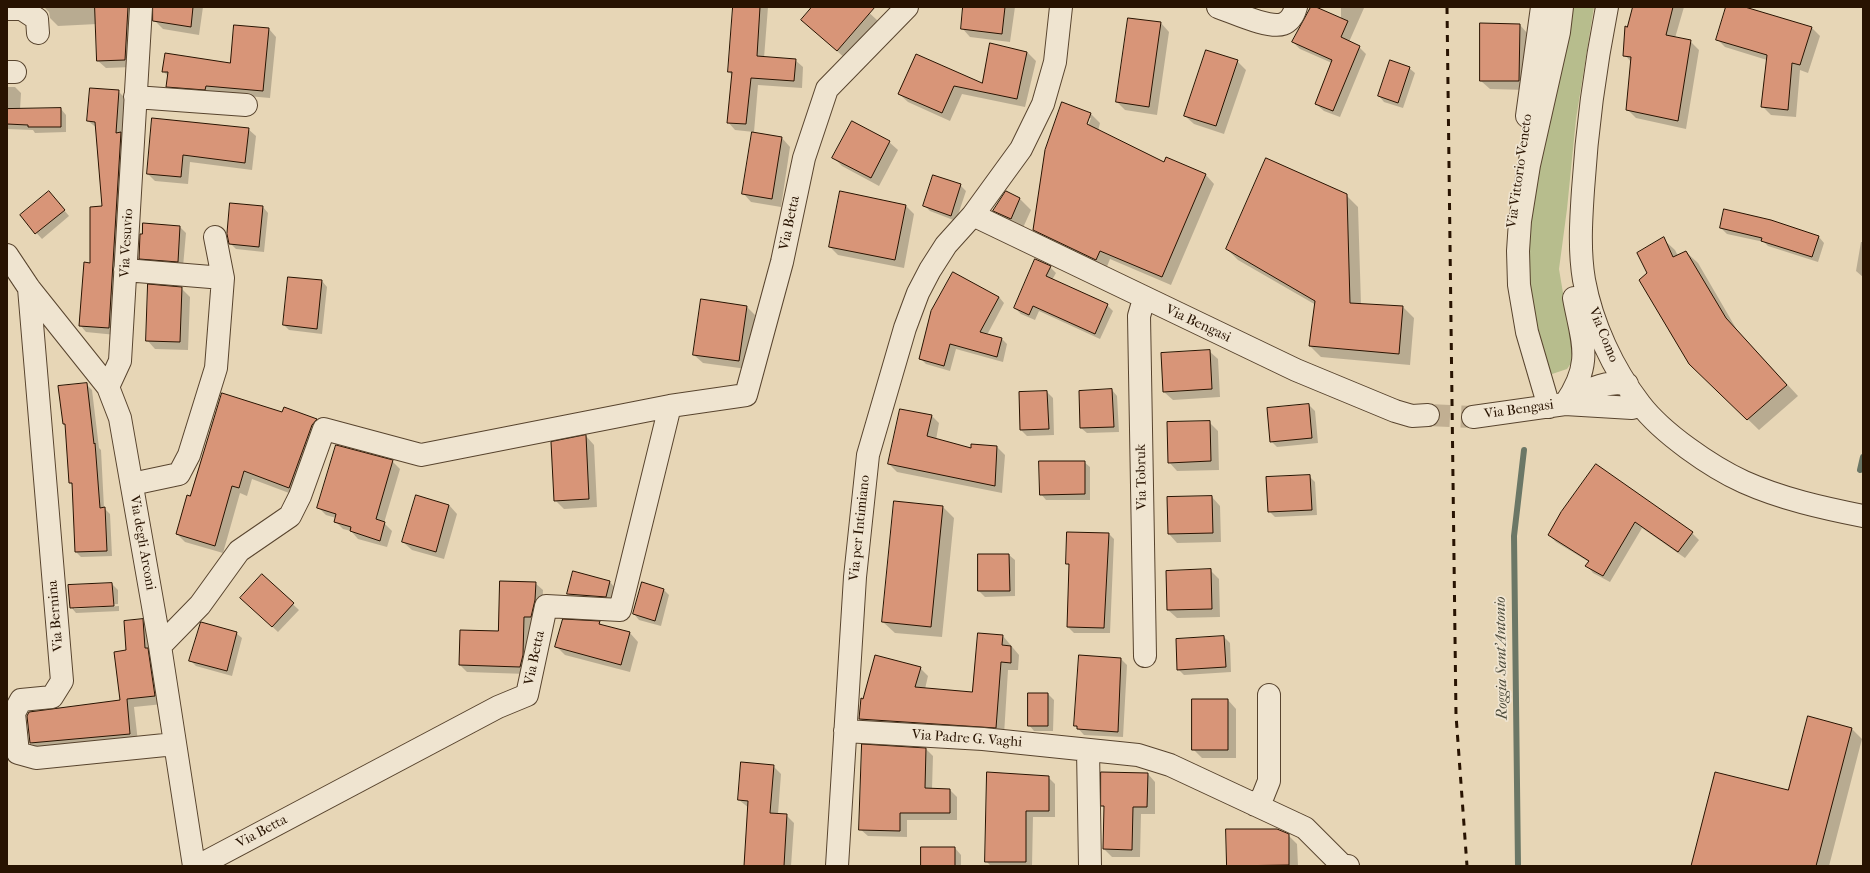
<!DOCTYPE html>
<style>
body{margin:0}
#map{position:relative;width:1870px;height:873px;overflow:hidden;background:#e7d6b6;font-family:"IM FELL French Canon",serif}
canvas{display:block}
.frame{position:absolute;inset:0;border:8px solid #281301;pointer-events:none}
</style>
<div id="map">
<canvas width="1870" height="873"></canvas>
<div class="frame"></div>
</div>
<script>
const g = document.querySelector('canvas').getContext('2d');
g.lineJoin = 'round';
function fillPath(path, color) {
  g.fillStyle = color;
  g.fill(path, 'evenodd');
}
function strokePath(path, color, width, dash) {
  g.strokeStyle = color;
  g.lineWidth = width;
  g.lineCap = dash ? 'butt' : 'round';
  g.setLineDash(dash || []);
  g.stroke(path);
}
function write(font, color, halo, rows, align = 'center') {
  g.font = font + ' "IM FELL French Canon",serif';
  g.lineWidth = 3.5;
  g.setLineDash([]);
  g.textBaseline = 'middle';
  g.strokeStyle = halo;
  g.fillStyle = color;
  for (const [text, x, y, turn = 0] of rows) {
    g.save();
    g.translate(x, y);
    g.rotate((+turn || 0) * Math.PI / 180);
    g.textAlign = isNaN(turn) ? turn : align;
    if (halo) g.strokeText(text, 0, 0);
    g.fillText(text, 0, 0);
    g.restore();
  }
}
fillPath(new Path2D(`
 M1567,7H1594L1576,119L1567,209L1559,269L1567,317L1575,338L1572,362L1567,369L1552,374L1545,371L1522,261Z`), '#b7bd8d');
fillPath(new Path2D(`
 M44,7H136L132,67L106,68L98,61L97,24L58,26L50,18L49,12Z
 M157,7H203L199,35L163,29L155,21Z
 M734,7H768L764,58L795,60L803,67L802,88L758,85L754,132L735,130L728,122L732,75L729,72Z
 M813,7H863L878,21L846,59L811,28Z
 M964,7H1015L1010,42L970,37L962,28Z
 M1311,7L1341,19V7H1384L1364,8L1349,42L1359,47L1366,54L1340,117L1324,111L1316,104L1332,63L1300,49L1293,42Z
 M1634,7H1684L1675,38L1690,41L1699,50L1686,129L1636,118L1627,109L1631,62L1625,55L1628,28Z
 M1727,7H1741L1812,28L1820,36L1808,73L1800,70L1796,117L1771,115L1763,107L1767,60L1725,47L1717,39Z
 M1161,23L1169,32L1157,115L1125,110L1117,102Z
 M1520,25L1528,34L1527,90L1490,89L1481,81Z
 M235,26L269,29L276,37L270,98L213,93L174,94L167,86L168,76L163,71L231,64Z
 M991,44L1027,52L1036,61L1025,107L962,94L950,121L908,102L899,94L916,55L982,84Z
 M1237,61L1246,70L1224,134L1194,124L1185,116Z
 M1409,68L1415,73L1403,108L1384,102L1379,96Z
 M7,87H15L21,93L20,110L61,109L66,115V132L35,133L33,130L7,129Z
 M118,91L125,98L116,335L86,332L80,325L103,207L97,128L88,121Z
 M1062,104L1091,114L1100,123L1098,131L1164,163L1205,174L1214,184L1171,285L1110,259L1106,269L1044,239L1034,230ZM1089,118H1091L1087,129H1085Z
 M153,120L248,129L256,136L252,170L190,162L188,184L155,181L148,174Z
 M782,138L790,147L781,207L751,202L743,193Z
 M889,142L898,150L879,186L842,166L834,158Z
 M960,185L966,191L956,221L930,211L924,205Z
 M1346,195L1358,207L1361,305L1403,307L1414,318L1410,365L1321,357L1310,346L1316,305L1238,260L1227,249Z
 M54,198L69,216L42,239L21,216Z
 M1019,198L1031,210L1022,230L1006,222L995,211Z
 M906,206L914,214L904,268L838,255L830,247Z
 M263,207L268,213L264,252L236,249L230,243Z
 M144,224L180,227L186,233L183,267L145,264L140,258Z
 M1721,228L1819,237L1824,243L1818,262L1768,246L1764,242L1727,234Z
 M1663,239L1675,250L1678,256L1686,252L1698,263L1737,330L1798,396L1759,430L1702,375L1648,273Z
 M1861,242H1863V277L1856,271Z
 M1050,267L1056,273L1052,280L1107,305L1113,311L1100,339L1039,311L1035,320L1021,314L1015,308Z
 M322,281L327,287L322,334L289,330L284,325Z
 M181,288L190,297L188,350L155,349L147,340Z
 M999,297L1004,303L987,335L1002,339L1007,344L1003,362L956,349L950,371L926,364L920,358Z
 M746,306L755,315L747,369L703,363L694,355Z
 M1209,351L1218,359L1220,397L1173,400L1164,392Z
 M86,384L92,390L99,448L101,450L104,508L110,514L112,556L81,557L76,552L73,486L70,483L66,427L64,424Z
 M1112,390L1117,396L1119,432L1087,433L1081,428Z
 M1047,392L1053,398L1054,435L1027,436L1021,430L1020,393Z
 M1309,405L1315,411L1318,443L1277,447L1271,441L1268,409Z
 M285,408L317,420L324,427L297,496L252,479L247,496L240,493L223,553L185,542L177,534L191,497L283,413Z
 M932,416L939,423L936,440L972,449L997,447L1005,455L1002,493L897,472L889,464Z
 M1209,422L1218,431L1219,470L1177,471L1169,462Z
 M586,436L594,445L597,507L564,509L555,500Z
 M392,461L400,469L384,523L392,531L387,547L358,539L351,531L343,529L335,521L336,518L326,515L319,508Z
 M1084,462L1090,467V500H1046L1041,494Z
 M1596,465L1692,533L1699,540L1685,558L1642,528L1610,582L1593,573L1587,566L1589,562L1556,542L1549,535Z
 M1309,476L1315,482L1317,515L1275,517L1269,511Z
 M1212,497L1220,506L1221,542L1177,543L1169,534L1168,498Z
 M449,505L457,514L444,559L412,550L403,542Z
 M943,507L954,518L942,637L895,633L883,622Z
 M1109,534L1114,539L1110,633H1074L1068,627L1070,566L1067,564Z
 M1009,555L1015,560V596L985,597L979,591Z
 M1210,570L1219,579L1220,617L1177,618L1168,610Z
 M574,573L610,582L615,588L612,602L574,599L569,594Z
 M262,575L299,610L278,632L247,603Z
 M535,583L543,590L542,608L538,624H531L530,663L527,674L467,672L460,665L499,632Z
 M112,584L118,590V604L74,607V609L119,606V611L76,613L71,607Z
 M664,590L669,595L661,626L639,620L634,614Z
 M142,620L151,629L163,704L134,707L138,742L39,751L31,743L121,701L127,651Z
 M599,622L603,626L630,633L638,642L630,672L565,655L556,646Z
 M236,633L242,638L232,676L196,666L190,660Z
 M1003,636L1019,655L1018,670H1008L1004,735L868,727L860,719L864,700L920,668L928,676L925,689L973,694Z
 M1224,637L1230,643L1231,672L1184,675L1178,669Z
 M1121,659L1127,665L1123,737L1084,735L1075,725Z
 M1029,694H1048L1054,700L1053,731H1034L1029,725Z
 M1228,700L1236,709V758H1202L1193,749Z
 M1852,729L1862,739L1829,866H1692L1789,792Z
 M926,749L933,756L932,789L950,790L957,797V820H907V837L868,836L860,829Z
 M773,766L781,774L778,814L786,815L794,823L791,866H745L749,808L739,800Z
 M1148,774L1155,782V814H1141L1140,857H1112L1104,849L1105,808L1102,806Z
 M1048,777L1055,784V817H1033L1032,866H991L986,861Z
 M1288,835L1297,844L1298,866L1228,865Z
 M955,848L961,855V866H922Z`), '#0003');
strokePath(new Path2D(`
 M1860,470L1863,457
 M1518,866L1514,536L1524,450`), '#6b7766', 6);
const building = new Path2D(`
 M95,7H128L125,60L97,61Z
 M153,7H193L191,27L153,21Z
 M733,7H760L757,56L796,59L794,81L751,78L746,124L727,123L732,72H728Z
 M812,7H875L837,51L801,20Z
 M963,7H1005L1002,34L961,29Z
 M1311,7H1316L1348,21L1341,37L1360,46L1333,111L1315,104L1332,60L1292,42Z
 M1633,7H1673L1666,35L1691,40L1678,121L1626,110L1631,57L1623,56L1625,26L1627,27Z
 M1726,7H1745L1812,27L1800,65L1792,63L1788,110L1761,107L1767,55L1716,40Z
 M1128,18L1161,22L1149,107L1116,102Z
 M1480,23L1520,24L1519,81H1480Z
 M234,25L269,28L263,91L206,86L205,90L166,87L168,72H162L165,53L230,63Z
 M990,43L1027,52L1017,99L954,86L942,113L898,94L916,54L982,83Z
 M1206,50L1238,60L1216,126L1184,116Z
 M1390,60L1410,67L1398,103L1378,96Z
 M90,88L119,90L116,133L121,132L109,328L79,326L84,262L90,263V207L102,206L95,122L87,121Z
 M1062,102L1091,113L1087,124L1164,162L1166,157L1206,174L1162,277L1100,251L1096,260L1033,230L1045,150Z
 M61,108V127H28V125L7,124V109Z
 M152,118L249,128L245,163L183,155L181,177L147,174Z
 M852,121L890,141L871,178L832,158Z
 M752,132L782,137L772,199L742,194Z
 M1266,158L1347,194L1350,303L1403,306L1399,354L1309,346L1315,301L1226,249Z
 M933,175L961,184L951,216L923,206Z
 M49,191L65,210L35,234L20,215Z
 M840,191L906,205L895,260L829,247Z
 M1006,191L1020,198L1011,219L993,211Z
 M230,203L263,206L259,247L229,244L227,234Z
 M1724,209L1771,220L1819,236L1812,257L1761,241L1762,238L1720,228Z
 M143,223L180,226L178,262L139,259L140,234H142Z
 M1664,237L1673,257L1686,251L1726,318L1787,385L1747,420L1689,364L1639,280L1647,273L1637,253Z
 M1035,259L1051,266L1046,276L1108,304L1095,334L1033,306L1029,315L1014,308Z
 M953,272L999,297L980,332L1002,338L997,357L950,344L944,366L919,359L931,311Z
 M288,277L322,280L317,329L283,325Z
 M148,284L182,287L180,342L146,341Z
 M701,299L747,306L739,361L693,355Z
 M1210,350L1212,389L1163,392L1161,353Z
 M87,383L94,444L95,443L100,508L105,507L107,551L75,552L72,483H69L65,424H63L58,386Z
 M1112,389L1114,427L1080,428L1079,391Z
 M1047,391L1049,429L1020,430L1019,392Z
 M222,393L282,412L284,407L317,419L312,425L289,488L244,471L239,488L232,486L215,546L176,534L187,495L190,496Z
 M1309,404L1312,438L1270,442L1267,408Z
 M900,409L932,415L927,436L971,448V444L997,446L995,486L888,464Z
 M1210,421L1211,461L1168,463L1167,422Z
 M586,435L589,499L554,501L551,442Z
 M336,445L393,460L376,519L385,522L380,541L350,531L351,527L334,522L336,514L317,508Z
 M1039,461H1085V494L1040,495Z
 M1596,464L1693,532L1678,552L1635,522L1603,576L1585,566L1589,561L1548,535L1561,512Z
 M1310,475L1312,510L1268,512L1266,477Z
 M416,495L449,505L436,552L402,542Z
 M1212,496L1213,533L1168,534L1167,497Z
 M894,501L943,506L931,627L882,622Z
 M1067,532L1109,533L1104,628L1067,627L1069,564H1066Z
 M978,554H1009L1010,591H978Z
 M1211,569L1212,609L1167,610L1166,571Z
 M573,571L610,581L606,597L567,594Z
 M262,574L294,603L272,627L240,598Z
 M500,581L536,582L535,600L531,617H524L523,655L520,667L459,665L460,630L498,631Z
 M642,582L664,589L655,621L633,614Z
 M112,583L114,606L70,608L68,585Z
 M143,619L145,648H148L155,696L127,699L130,734L30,743L27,716L29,712L120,700L114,652L126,650L124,621Z
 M563,619L600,621L599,624L630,632L621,665L555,647Z
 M201,622L237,632L227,671L189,661Z
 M978,633L1003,635L1002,645L1011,646V663L1001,662L996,728L859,719L861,698L863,699L875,655L921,667L915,687L972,692Z
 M1224,636L1226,667L1177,670L1176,639Z
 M1079,655L1121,658L1118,732L1077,729V726H1074Z
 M1028,693H1048V726H1028Z
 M1192,699H1228V750H1192Z
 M1808,716L1852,728L1816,866H1691L1715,772L1788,790Z
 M862,744L926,748L925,788L950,789V813H900V831L859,830Z
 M741,762L774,765L770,813L787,814L784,866H744L748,801L738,800Z
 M987,772L1049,776V811H1026V862H985Z
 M1101,772L1148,773L1147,807H1133L1132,850L1103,849L1104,806H1101Z
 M1226,829H1277L1289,834V865L1227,866Z
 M921,847H955V866H921Z`);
fillPath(building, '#d89578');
strokePath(building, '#281301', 1);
strokePath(new Path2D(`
 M1428,415L1473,417`), '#c1af92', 22, [22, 11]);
const minor = new Path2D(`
 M1218,7C1233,12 1269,29 1283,24C1291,21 1294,14 1296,7
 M1607,7C1595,68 1587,127 1583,190C1581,220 1579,250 1584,280C1592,324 1613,369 1640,404C1662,433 1711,467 1744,482C1782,499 1823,508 1863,516
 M7,9H22L37,19L38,33
 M7,72H15
 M135,97L246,105
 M1527,116L1542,7
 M973,215L1296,370L1395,411L1412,416L1428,415
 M7,255L29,288L108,387L120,418L160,646L194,866
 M125,270L223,278
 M29,288L62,681L52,697L21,700L14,713L18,753L36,758L175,744
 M1144,299L1139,316L1145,656
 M108,387L120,361L141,7
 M1565,404C1594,362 1582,342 1574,298
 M1566,404C1585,391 1603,380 1627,384
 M1549,407L1527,332L1519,285L1518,251L1520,221L1529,165L1559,32L1562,7
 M1473,417L1565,404L1632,408L1640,405
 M132,484L179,474L189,455L216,368L223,278L215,237
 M160,646L200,605L239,551L290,516L300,496L324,429L421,455L670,406L746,395L782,262L804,158L827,89L907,7
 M845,731L983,739L1138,755L1170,765L1305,828L1343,866H1348
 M1088,750L1090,866
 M1255,805L1263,796L1269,781V695
 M198,866L498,707L527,695L546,606L620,610L670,406
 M837,866L855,577L868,455L905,328L918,293L930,270L946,245L973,215L1021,149L1043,104L1055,62L1061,7`);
strokePath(minor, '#58442e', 24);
strokePath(minor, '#efe4d0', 22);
strokePath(new Path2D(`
 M1447,7L1456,715L1467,866`), '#281301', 3, [7, 7]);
write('14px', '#281301', '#efe4d0', [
 ["Via Vittorio Veneto",1520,171,-82],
 ["Via Betta",790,223,-78],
 ["Via Vesuvio",127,243,-87],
 ["Via Bengasi",1198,324,25],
 ["Via Como",1603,335,68],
 ["Via Bengasi",1519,410,-8],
 ["Via Tobruk",1142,477,-91],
 ["Via per Intimiano",860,528,-84],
 ["Via degli Arconi",142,543,80],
 ["Via Bernina",56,616,-95],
 ["Via Betta",535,658,-78],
 ["Via Padre G. Vaghi",967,739,4],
 ["Via Betta",262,832,-28]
]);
write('italic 15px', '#4f4d3c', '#efe4d0', [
 ["Roggia Sant'Antonio",1502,658,-91]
]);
</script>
